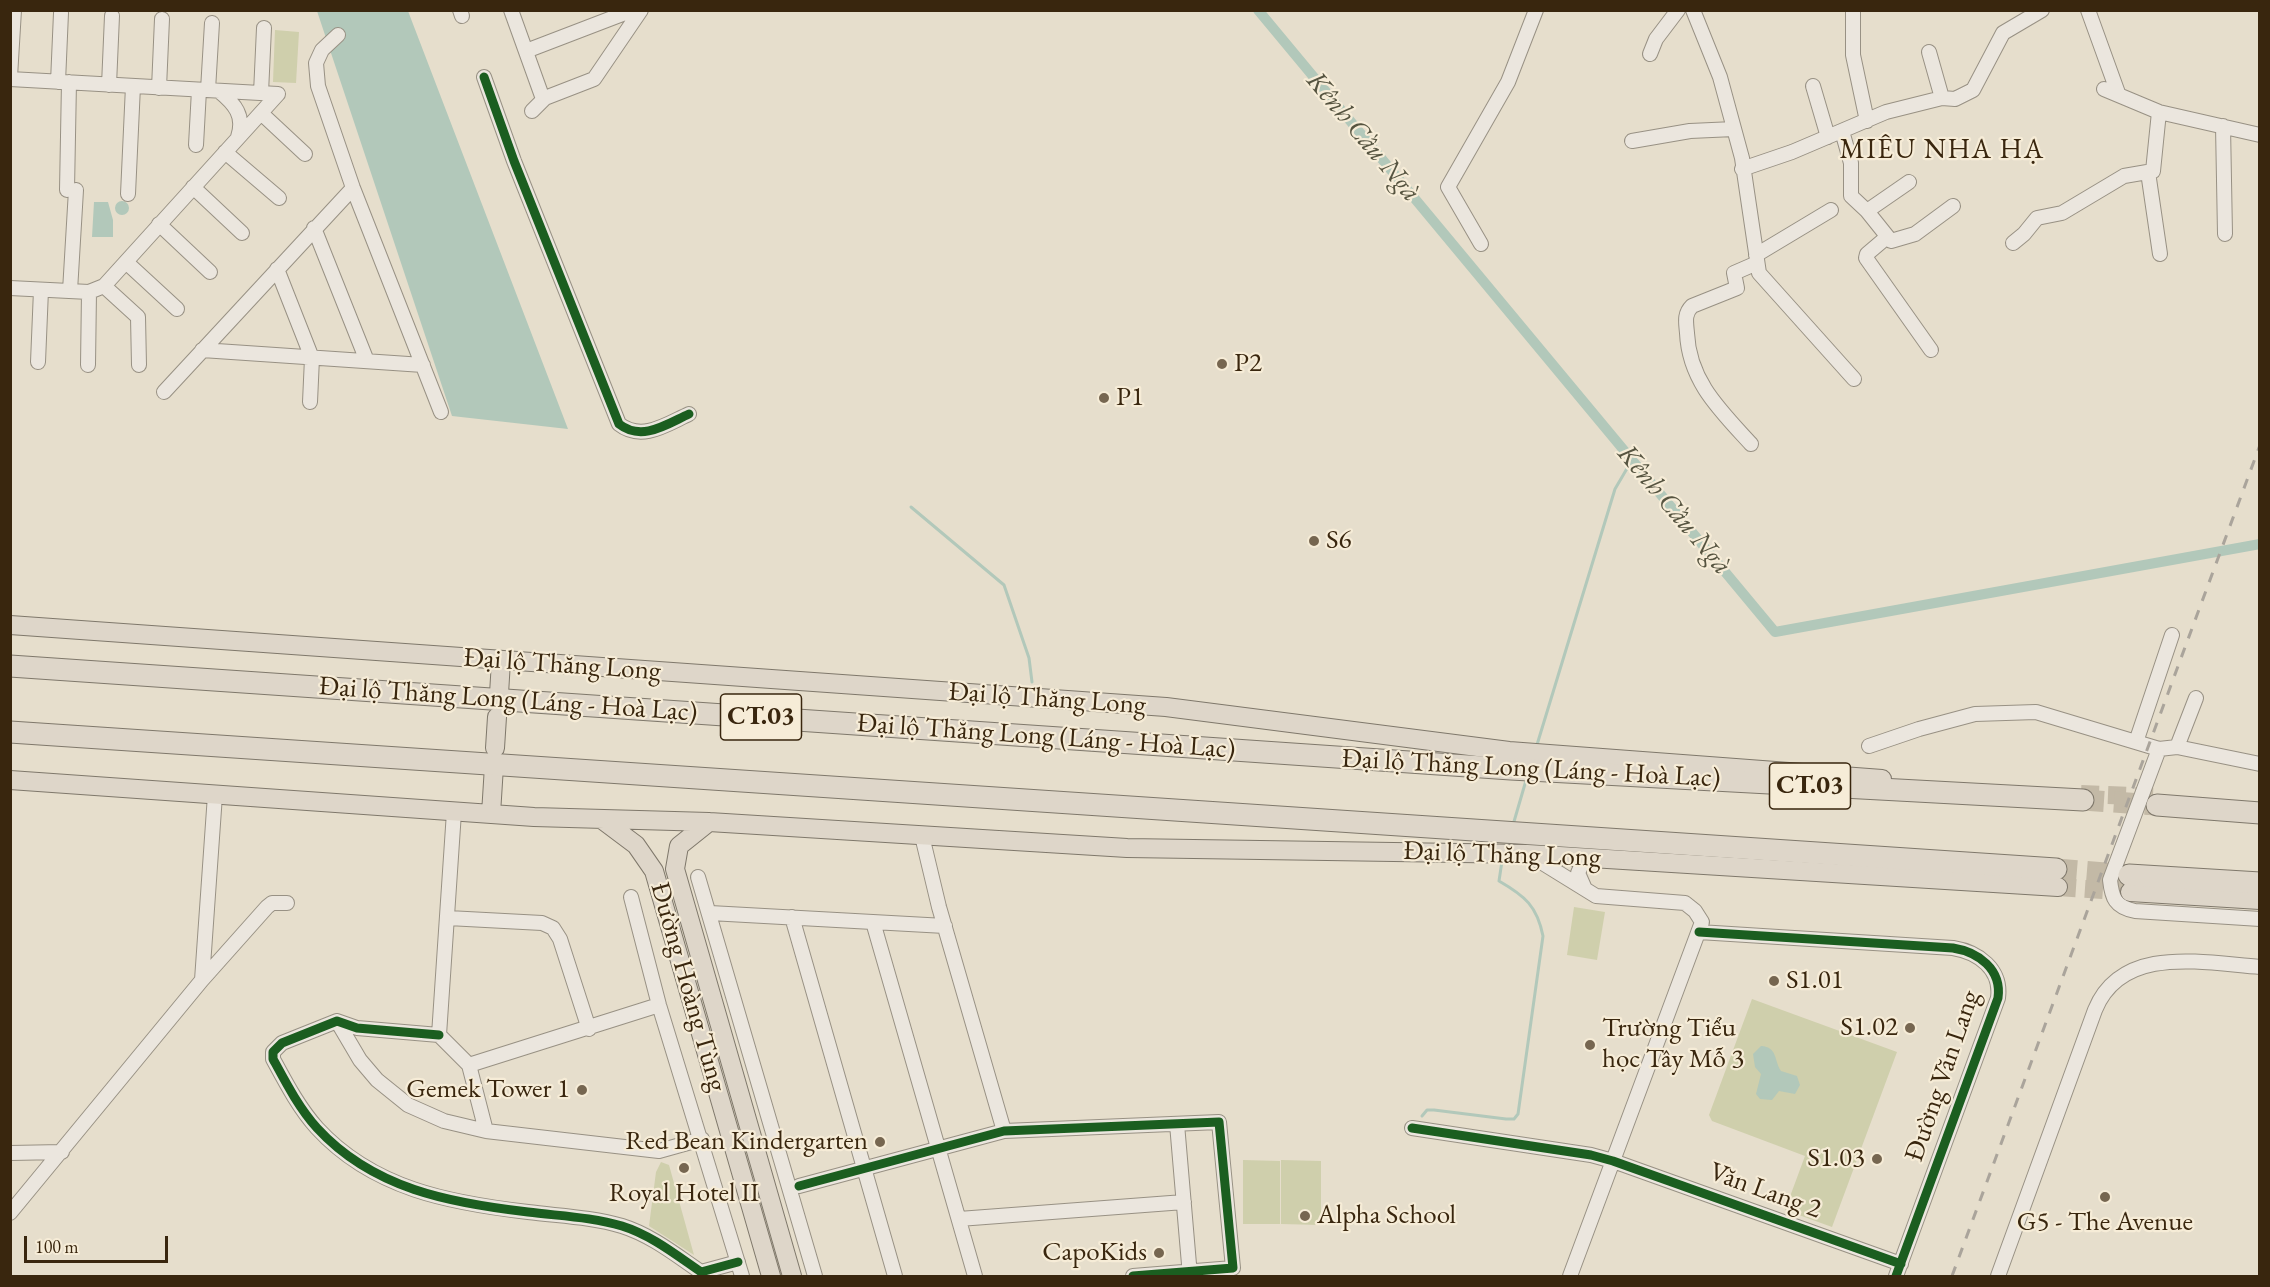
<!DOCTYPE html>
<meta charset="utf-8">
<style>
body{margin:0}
#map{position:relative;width:2270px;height:1287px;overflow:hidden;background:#e6decc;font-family:"EB Garamond",serif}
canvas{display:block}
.frame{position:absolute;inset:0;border:12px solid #39260e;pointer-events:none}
.scale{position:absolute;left:24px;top:1236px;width:144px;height:27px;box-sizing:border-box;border:3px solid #39260e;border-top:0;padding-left:8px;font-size:18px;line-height:21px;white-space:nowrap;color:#39260e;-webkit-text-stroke:4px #f6ecd7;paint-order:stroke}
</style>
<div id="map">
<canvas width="2270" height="1287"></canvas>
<div class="frame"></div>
<div class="scale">100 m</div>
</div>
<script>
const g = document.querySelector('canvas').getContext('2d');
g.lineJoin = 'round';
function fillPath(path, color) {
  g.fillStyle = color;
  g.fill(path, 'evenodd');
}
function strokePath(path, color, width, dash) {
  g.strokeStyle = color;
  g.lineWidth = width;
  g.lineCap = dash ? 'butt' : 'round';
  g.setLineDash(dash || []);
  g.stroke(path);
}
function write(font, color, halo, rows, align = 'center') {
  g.font = font + ' "EB Garamond",serif';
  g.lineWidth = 4.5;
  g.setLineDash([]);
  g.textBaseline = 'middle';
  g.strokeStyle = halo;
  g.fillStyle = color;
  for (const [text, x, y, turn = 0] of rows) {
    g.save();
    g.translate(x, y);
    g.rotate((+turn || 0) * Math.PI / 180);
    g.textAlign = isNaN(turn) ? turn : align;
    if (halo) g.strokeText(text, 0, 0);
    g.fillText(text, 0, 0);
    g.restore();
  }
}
fillPath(new Path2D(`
 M275,30L299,32L296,83L273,82Z
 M1574,907L1605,912L1597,960L1567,955Z
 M1752,999L1897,1052L1832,1227L1785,1210L1805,1156L1712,1121L1709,1115Z
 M1243,1160L1280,1161V1224H1243Z
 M1281,1160L1321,1161V1225L1281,1224Z
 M661,1162L669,1165L694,1255L649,1226L656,1172Z`), '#cfcfac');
fillPath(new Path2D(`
 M317,11H408L568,429L452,416Z
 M115 208a7 7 0 1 1 14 0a7 7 0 1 1-14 0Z
 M94,202H108L113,220V237H92Z
 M1761,1046C1778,1047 1774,1061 1781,1071L1797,1076L1800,1085L1795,1094L1779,1091L1772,1100L1760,1099L1756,1094L1761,1074L1755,1067L1753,1054Z`), '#b2c8ba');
strokePath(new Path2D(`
 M911,507L1004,585L1029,658L1032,682
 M1536,748L1615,489L1632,460
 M1513,825L1527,777
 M1422,1116L1427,1110H1434L1506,1119H1514L1518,1114L1543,936C1537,906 1525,896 1499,881L1502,861`), '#b2c8ba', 3);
strokePath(new Path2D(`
 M1258,10L1775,632L2260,544`), '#b2c8ba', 10);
strokePath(new Path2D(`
 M2081,794L2157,797
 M2058,887L2130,892`), '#c3b9a6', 18, [18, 9]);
strokePath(new Path2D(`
 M2083,800L2157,805
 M2056,869L2129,875`), '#c3b9a6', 21, [21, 10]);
const minor = new Path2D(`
 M460,10L462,16
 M511,10L543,99
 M1693,10L1720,77L1742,158L1759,273L1854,379
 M2088,10L2118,93
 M1853,12V55L1867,121
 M338,35L322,50L316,63L318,86L353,188L441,412
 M526,51L633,10
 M1929,52L1942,98
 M1650,54L1656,39L1678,10
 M10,77L14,10
 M484,77L514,161L619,424C642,442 667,424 689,414
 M10,79L278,94
 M58,82L61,13
 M109,85L112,16
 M1813,86L1828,137
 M159,88L162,19
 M2104,89L2159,112L2260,135
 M208,90L212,23
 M219,91C235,104 245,116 238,137
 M261,93L264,28
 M532,111L545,98L594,79L641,10
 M261,113L305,154
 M2223,126L2225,234
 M1842,131L1851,163V196L1867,211L1891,241L1915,234L1953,206
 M1632,141L1690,131L1734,129
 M196,145L199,90
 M225,152L279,198
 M1742,169L1792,152L1886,112L1942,98L1955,99L1973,90L2003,33L2042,10
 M2148,172L2160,254
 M193,187L242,233
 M67,190L69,82
 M128,194L133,86
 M1867,211L1909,182
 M159,224L210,272
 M314,228L367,361
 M1887,237L1867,254L1866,258L1931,350
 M2013,243L2024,234L2037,218L2062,213L2124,176L2153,171L2159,112
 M1481,244L1448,187L1508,82L1536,10
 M1756,255L1831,210
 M126,262L177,309
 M277,269L312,358L310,402
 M104,286L138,317L139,365
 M10,288L89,292L104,286L278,94
 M70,291L76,190
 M202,350L423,365
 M38,362L41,290
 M88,365L89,292
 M164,392L353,188
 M1751,444C1720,410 1689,381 1687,333C1686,322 1684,314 1692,306L1737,288L1734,273L1757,263
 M2136,742L2172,635
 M1869,746L1919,729L1975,714L2036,712L2159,749L2177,747L2260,764
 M2177,747L2196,698
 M2159,749L2110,880C2112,898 2115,907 2135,911L2260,919
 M454,812L439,1035L469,1065L486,1131
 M922,836L939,907L1004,1131
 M1528,854L1596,896L1685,903L1695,911L1702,922L1570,1276
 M1585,857L1578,873L1585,889
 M698,877L815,1276
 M631,897L659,1005L742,1276
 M710,913L945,926
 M792,917L895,1276
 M448,918L542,923L553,928L560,939L589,1029
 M873,922L975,1276
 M1699,932L1953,948C1978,952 2002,969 1998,998L1896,1276
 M202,980L215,795
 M337,1021L360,1060L377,1080L408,1105L444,1121L486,1131L659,1151L702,1139
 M439,1035L357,1028L337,1021L282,1043L273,1052V1059C286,1083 299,1108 317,1128C373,1189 450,1203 528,1212C559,1216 592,1217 622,1226C651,1235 676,1255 701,1272L738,1262
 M469,1065L659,1005
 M1177,1124L1190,1276
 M1412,1128L1591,1155L1613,1161L1901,1264
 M10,1153L62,1152
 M799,1186L1004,1131L1219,1122L1233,1268L1133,1276
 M10,1213L202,980L267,907L272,903H287
 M959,1219L1184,1202
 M1998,1276L2095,1010C2122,944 2204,963 2260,967`);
const major = new Path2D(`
 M10,625L1166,707L1509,751L1882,779
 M499,694L501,661
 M495,748L497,717
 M10,780L534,817L709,822L1127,848L1527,854L2058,887
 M491,814L494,766
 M604,821L636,845L654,871L771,1276
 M709,822L679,846L675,869L792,1276
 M2130,892L2260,900`);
const highway = new Path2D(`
 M10,666L1511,769L2083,800
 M10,732L2056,869
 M2157,805L2260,813
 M2129,875L2260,883`);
strokePath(minor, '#989184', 16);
strokePath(major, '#7f786b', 20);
strokePath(highway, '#7f786b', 23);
strokePath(minor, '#ebe6de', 14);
strokePath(major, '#ded6c9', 18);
strokePath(highway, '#ded6c9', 21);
strokePath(new Path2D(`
 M1952,1276L2260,445`), '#aaa49b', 3, [10, 10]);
strokePath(new Path2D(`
 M484,77L514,161L619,424C642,442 667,424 689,414
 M1699,932L1953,948C1978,952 2002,969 1998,998L1896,1276
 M439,1035L357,1028L337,1021L282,1043L273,1052V1059C286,1083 299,1108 317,1128C373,1189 450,1203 528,1212C559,1216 592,1217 622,1226C651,1235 676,1255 701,1272L738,1262
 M1412,1128L1591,1155L1613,1161L1901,1264
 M799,1186L1004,1131L1219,1122L1233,1268L1133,1276`), '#1b5e20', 9);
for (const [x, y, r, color] of [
 [1222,364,6,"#766650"],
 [1104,398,6,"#766650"],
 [1314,541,6,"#766650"],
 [1774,981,6,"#766650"],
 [1910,1028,6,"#766650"],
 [1590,1045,6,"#766650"],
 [582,1090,6,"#766650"],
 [880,1142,6,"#766650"],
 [1877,1159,6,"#766650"],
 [684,1168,6,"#766650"],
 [2105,1197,6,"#766650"],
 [1305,1216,6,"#766650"],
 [1159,1253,6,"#766650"]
]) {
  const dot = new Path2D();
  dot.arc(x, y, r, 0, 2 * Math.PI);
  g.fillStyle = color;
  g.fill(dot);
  strokePath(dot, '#f6ecd7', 2);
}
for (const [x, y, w] of [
 [761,717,81],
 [1810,786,81]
]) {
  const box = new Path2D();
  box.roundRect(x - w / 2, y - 23, w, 46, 4.5);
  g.fillStyle = '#f6ecd7';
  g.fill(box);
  strokePath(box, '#39260e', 1.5);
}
write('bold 26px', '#39260e', null, [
 ["CT.03",761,717],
 ["CT.03",1810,786]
]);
write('27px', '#39260e', '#f6ecd7', [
 ["P2",1234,364],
 ["P1",1116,398],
 ["S6",1326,541],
 ["S1.01",1786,981],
 ["S1.02",1898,1028,"right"],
 ["Trường Tiểu",1602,1029],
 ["học Tây Mỗ 3",1602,1060],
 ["Gemek Tower 1",570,1090,"right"],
 ["Red Bean Kindergarten",868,1142,"right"],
 ["S1.03",1865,1159,"right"],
 ["Royal Hotel II",684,1194,"center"],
 ["Alpha School",1317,1216],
 ["G5 - The Avenue",2105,1223,"center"],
 ["CapoKids",1147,1253,"right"]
], 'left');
write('27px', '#39260e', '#f6ecd7', [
 ["Đại lộ Thăng Long",562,665,4],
 ["Đại lộ Thăng Long",1047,699,4],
 ["Đại lộ Thăng Long (Láng - Hoà Lạc)",508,700,4],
 ["Đại lộ Thăng Long (Láng - Hoà Lạc)",1046,737,4],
 ["Đại lộ Thăng Long (Láng - Hoà Lạc)",1531,769,3],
 ["Đại lộ Thăng Long",1502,855,2],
 ["Đường Hoàng Tùng",688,987,74],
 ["Đường Văn Lang",1943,1076,-71],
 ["Văn Lang 2",1765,1191,20]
]);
write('italic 28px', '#565440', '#f6ecd7', [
 ["Kênh Cầu Ngà",1363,137,50],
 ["Kênh Cầu Ngà",1674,510,50]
]);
g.letterSpacing = '1.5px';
write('28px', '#39260e', '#f6ecd7', [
 ["MIÊU NHA HẠ",1942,150]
]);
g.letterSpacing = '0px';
</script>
